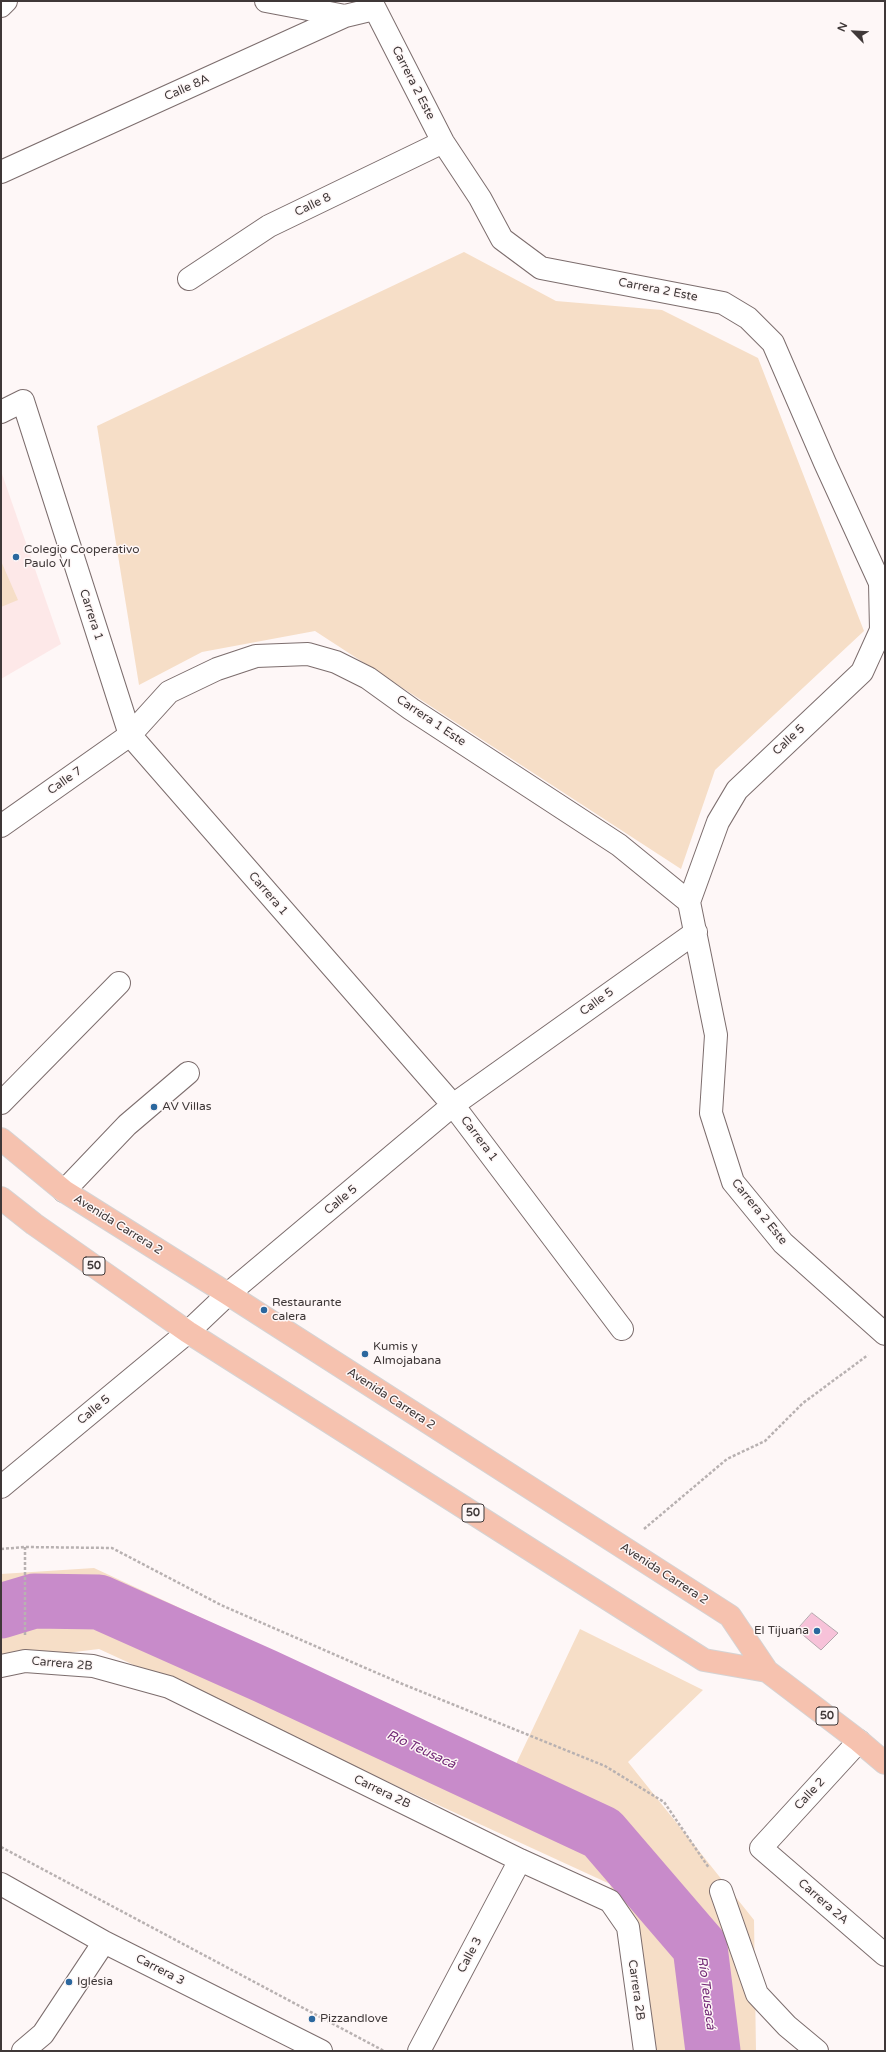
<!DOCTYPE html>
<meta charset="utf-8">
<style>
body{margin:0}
#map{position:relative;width:886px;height:2052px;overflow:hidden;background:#fef7f7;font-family:"Varela Round",sans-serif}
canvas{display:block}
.frame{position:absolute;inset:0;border:2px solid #3f3838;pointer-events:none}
.north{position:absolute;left:834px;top:12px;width:40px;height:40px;-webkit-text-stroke:3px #fef7f7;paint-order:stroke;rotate:294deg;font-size:11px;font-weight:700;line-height:16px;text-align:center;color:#3f3838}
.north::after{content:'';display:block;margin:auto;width:14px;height:18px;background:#3f3838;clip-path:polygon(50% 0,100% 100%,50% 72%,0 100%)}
</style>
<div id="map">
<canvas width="886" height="2052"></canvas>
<div class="frame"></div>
<div class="north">N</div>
</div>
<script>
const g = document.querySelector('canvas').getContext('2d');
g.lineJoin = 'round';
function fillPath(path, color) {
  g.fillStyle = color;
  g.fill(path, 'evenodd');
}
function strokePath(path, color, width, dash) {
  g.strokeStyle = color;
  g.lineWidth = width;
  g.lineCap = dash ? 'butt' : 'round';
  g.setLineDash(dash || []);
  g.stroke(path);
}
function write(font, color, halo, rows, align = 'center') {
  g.font = font + ' "Varela Round",sans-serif';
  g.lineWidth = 3;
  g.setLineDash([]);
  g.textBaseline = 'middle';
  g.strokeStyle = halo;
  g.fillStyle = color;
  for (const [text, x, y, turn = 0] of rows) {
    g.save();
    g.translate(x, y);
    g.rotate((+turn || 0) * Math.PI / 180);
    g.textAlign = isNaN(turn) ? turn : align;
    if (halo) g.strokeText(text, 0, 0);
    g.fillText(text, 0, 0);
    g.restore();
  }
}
fillPath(new Path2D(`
 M1,471L61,644L1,679Z`), '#fde8e8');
fillPath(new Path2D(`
 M464,252L556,301L662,310L758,358L864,631L715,770L681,869L315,631L202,652L139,685L97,426Z
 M1,561L18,600L1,607Z
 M94,1568L516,1764L580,1629L703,1690L628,1762L754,1920L756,2051H647L610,1884L99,1649L1,1661V1574Z`), '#f6dec7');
strokePath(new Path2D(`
 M1,1611L34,1601L99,1602L265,1676L602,1833L700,1947L713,2051`), '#c88bca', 55);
const building = new Path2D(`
 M812,1613L838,1633L821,1650L797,1630Z`);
fillPath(building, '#f7c2d9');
strokePath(building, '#b6a7ae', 1);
const minor = new Path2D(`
 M266,1L345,16
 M371,1L443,142L480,198L502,239L541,268L723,303L748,318L773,343L825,463L880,583L881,630L862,672L737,790L718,822L689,902
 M1,6L6,1
 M1,172L345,16L374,9
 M189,279L269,226L443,142
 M1,412L23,401L130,735L453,1105L622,1329
 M1,826L130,735L169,692L217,669L256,656L308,654L336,662L368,678L411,709L619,845L689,902L716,1035L711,1113L733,1182L783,1243L885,1334
 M1,1103L119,983
 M64,1191L127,1125L188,1073
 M1,1487L188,1332L228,1294L453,1105L696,932
 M1,1666L25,1661L93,1666L169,1687L520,1860L610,1901L628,1927L645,2051
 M859,1741L761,1848L885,1955
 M1,1884L104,1942L321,2051
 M721,1891L757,1994L787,2026L817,2051
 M23,2051L43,2034L104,1942
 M419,2051L520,1860`);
const major = new Path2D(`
 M1,1139L64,1191L228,1294L730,1616L767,1671L859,1741L885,1763
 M1,1198L34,1224L188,1332L704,1660L767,1671`);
strokePath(minor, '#7c6d6d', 24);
strokePath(major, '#d5d3d3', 24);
strokePath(new Path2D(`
 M644,1529L727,1459L765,1441L803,1403L868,1355
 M25,1547V1635
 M1,1549L25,1547L112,1548L221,1605L400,1683L605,1766L664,1802L709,1868
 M1,1847L384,2051`), '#b8b1b1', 2.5, [3, 2]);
strokePath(minor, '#fff', 22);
strokePath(major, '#f6c2af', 22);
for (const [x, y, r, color] of [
 [16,557,4,"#2b679e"],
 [154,1107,4,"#2b679e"],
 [264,1310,4,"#2b679e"],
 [365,1354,4,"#2b679e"],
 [817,1631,4,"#2b679e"],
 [69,1982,4,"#2b679e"],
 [312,2019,4,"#2b679e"]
]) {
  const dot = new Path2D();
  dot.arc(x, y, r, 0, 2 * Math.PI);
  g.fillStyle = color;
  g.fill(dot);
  strokePath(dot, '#fef7f7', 1.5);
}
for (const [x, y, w] of [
 [94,1266,22],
 [473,1513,22],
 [827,1716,22]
]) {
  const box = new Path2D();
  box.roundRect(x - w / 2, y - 9, w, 18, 3);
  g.fillStyle = '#fef7f7';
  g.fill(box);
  strokePath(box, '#3f3838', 1);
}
write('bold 11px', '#3f3838', null, [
 ["50",94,1266],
 ["50",473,1513],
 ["50",827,1716]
]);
write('12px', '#3f3838', '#fef7f7', [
 ["Carrera 2 Este",413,83,63],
 ["Calle 8A",187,88,-24],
 ["Calle 8",313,205,-26],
 ["Carrera 2 Este",658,290,11],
 ["Carrera 1",91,615,72],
 ["Carrera 1 Este",431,721,34],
 ["Calle 5",789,740,-43],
 ["Calle 7",65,781,-35],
 ["Carrera 1",268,894,49],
 ["Calle 5",597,1002,-36],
 ["Carrera 1",479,1139,53],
 ["Calle 5",341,1200,-40],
 ["Carrera 2 Este",759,1212,51],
 ["Avenida Carrera 2",118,1225,32],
 ["Avenida Carrera 2",391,1399,33],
 ["Calle 5",94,1410,-40],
 ["Avenida Carrera 2",664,1574,33],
 ["Carrera 2B",62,1664,5],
 ["Carrera 2B",382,1792,26],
 ["Calle 2",810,1794,-47],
 ["Carrera 2A",823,1902,41],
 ["Calle 3",470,1955,-62],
 ["Carrera 3",160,1970,27],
 ["Carrera 2B",636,1990,82]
]);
write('12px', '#3f3838', '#fef7f7', [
 ["Colegio Cooperativo",24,550],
 ["Paulo VI",24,564],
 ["AV Villas",162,1107],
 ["Restaurante",272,1303],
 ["calera",272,1317],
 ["Kumis y",373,1347],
 ["Almojabana",373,1361],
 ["El Tijuana",809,1631,"right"],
 ["Iglesia",77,1982],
 ["Pizzandlove",320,2019]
], 'left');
write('italic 13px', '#742b78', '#fef7f7', [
 ["Río Teusacá",421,1750,25],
 ["Río Teusacá",706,1993,83]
]);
</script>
